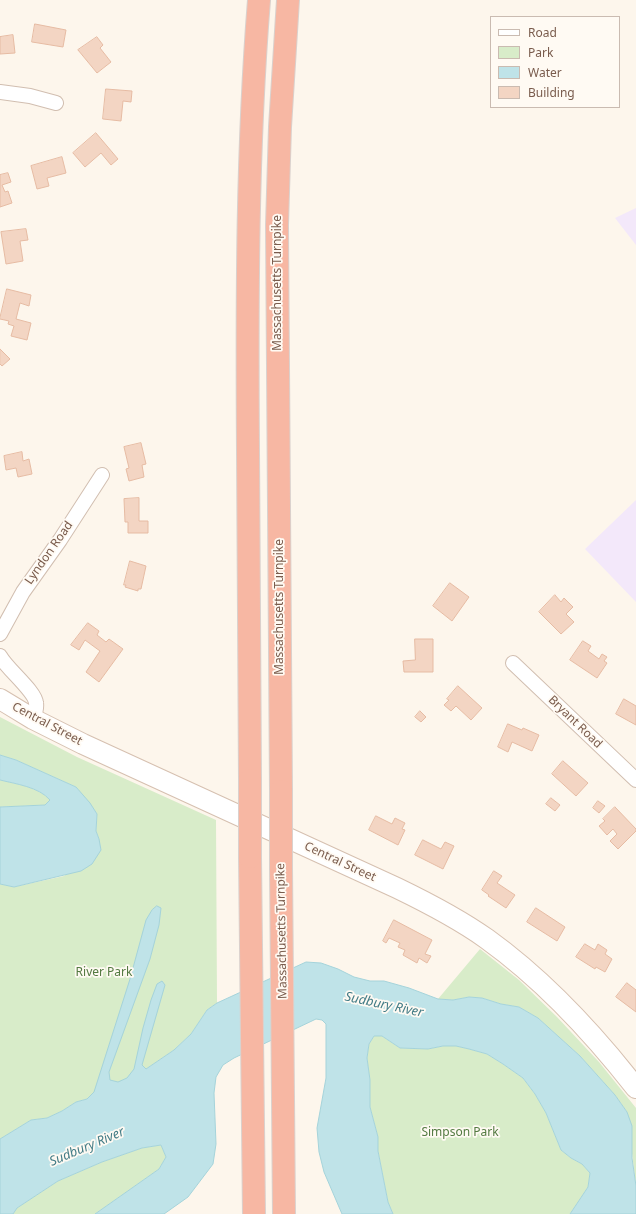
<!DOCTYPE html>
<style>
body{margin:0}
#map{position:relative;width:636px;height:1214px;overflow:hidden;background:#fdf6ec;font-family:"Noto Sans",sans-serif}
canvas{display:block}
.legend{position:absolute;left:490px;top:16px;width:130px;height:92px;box-sizing:border-box;background:#fffaf3;border:1px solid #cabbb1;margin:0;padding:5px 7px;list-style:none;font-size:12px;color:#7a5c4d}
.legend li{display:flex;align-items:center;gap:8px;height:20px}
.legend b{width:20px;border:1px solid #cabbb1}
</style>
<div id="map">
<canvas width="636" height="1214"></canvas>
<ul class="legend">
<li><b style="height:5px;background:#fff"></b>Road</li>
<li><b style="height:11px;background:#d8ecc9"></b>Park</li>
<li><b style="height:11px;background:#bfe3e8"></b>Water</li>
<li><b style="height:11px;background:#f3d5c3"></b>Building</li>
</ul>
</div>
<script>
const g = document.querySelector('canvas').getContext('2d');
g.lineJoin = 'round';
function fillPath(path, color) {
  g.fillStyle = color;
  g.fill(path, 'evenodd');
}
function strokePath(path, color, width, dash) {
  g.strokeStyle = color;
  g.lineWidth = width;
  g.lineCap = dash ? 'butt' : 'round';
  g.setLineDash(dash || []);
  g.stroke(path);
}
function write(font, color, halo, rows, align = 'center') {
  g.font = font + ' "Noto Sans",sans-serif';
  g.lineWidth = 3.5;
  g.setLineDash([]);
  g.textBaseline = 'middle';
  g.strokeStyle = halo;
  g.fillStyle = color;
  for (const [text, x, y, turn = 0] of rows) {
    g.save();
    g.translate(x, y);
    g.rotate((+turn || 0) * Math.PI / 180);
    g.textAlign = isNaN(turn) ? turn : align;
    if (halo) g.strokeText(text, 0, 0);
    g.fillText(text, 0, 0);
    g.restore();
  }
}
fillPath(new Path2D(`
 M636,208V245L615,218Z
 M636,500V602L585,549Z`), '#f3e8fa');
fillPath(new Path2D(`
 M0,717L77,757L216,820L217,1003L207,1010L191,1034L174,1050L146,1069L87,1099L76,1102L62,1111L47,1118L31,1120L0,1139V884L14,887L64,876L99,839L96,831L97,814L76,787L16,760L0,755Z
 M0,780C16,784 39,787 50,800L45,805L0,807Z
 M480,949L519,980L557,1017L599,1062L636,1108V1186L627,1112L615,1095L580,1056L538,1018L519,1007L501,1004L482,998L469,997L453,1000L438,999Z
 M374,1036H382L400,1048L428,1049L443,1046H456L469,1049L487,1054L503,1064L523,1078L535,1094L546,1113L561,1150L571,1158L582,1164L590,1173L588,1187L570,1214H393L388,1202L378,1151V1137L370,1107V1080L367,1058L369,1044Z
 M161,1145L166,1157L159,1169L95,1214H13L17,1208L58,1181L102,1162L142,1148Z`), '#d8ecc9');
const water = new Path2D(`
 M0,755L16,760L76,787L90,803L97,814L96,831L99,839L101,850L92,864L81,871L14,887L0,884V807L45,805L50,800C39,787 16,784 0,780Z
 M157,906L161,908L159,925L150,959L109,1072L110,1080L118,1082L127,1078L134,1069L143,1028L151,1000L157,984L162,981L165,985L142,1065L146,1069L174,1050L191,1034L207,1010L217,1003L306,962L321,963L338,969L354,977L370,981H384L409,988L438,999L453,1000L469,997L482,998L501,1004L519,1007L538,1018L580,1056L615,1095L627,1112L632,1126V1158L636,1186V1214H570L588,1187L590,1173L582,1164L571,1158L561,1150L546,1113L535,1094L523,1078L503,1064L487,1054L469,1049L456,1046H443L428,1049L400,1048L382,1036H374L369,1044L367,1058L370,1080V1107L378,1137V1151L388,1202L393,1214H342L324,1172L319,1152L317,1128L326,1078V1024L322,1020L316,1019L234,1058L223,1065L216,1077L214,1093L216,1144L213,1164L188,1197L164,1214H95L159,1169L166,1157L161,1145L142,1148L102,1162L58,1181L17,1208L13,1214H0V1139L31,1120L47,1118L62,1111L76,1102L87,1099L94,1092L130,979L146,920L152,910Z`);
fillPath(water, '#bfe3e8');
strokePath(water, '#a5d3da', 1);
const building = new Path2D(`
 M35,24L66,30L63,47L32,42Z
 M13,35L15,53L0,54V37Z
 M97,37L103,45L100,48L111,62L97,73L78,50Z
 M106,89L132,91L131,102L123,101L121,121L103,119Z
 M96,133L118,159L111,165L101,153L85,167L73,153Z
 M62,157L66,173L47,178L49,186L37,189L31,166Z
 M8,173L11,182L2,185L5,192L8,191L12,203L0,207V175Z
 M26,229L28,240L20,241L23,261L6,264L1,232Z
 M7,289L31,295L29,306L20,303L16,319L31,323L27,340L11,336L14,326L8,324L9,321L0,319Z
 M0,349L10,359L2,366L0,364Z
 M141,443L146,464L142,465L144,477L129,481L126,469L129,468L124,447Z
 M22,452L23,461L29,459L32,474L18,477L16,468L6,470L4,456Z
 M139,498V521H148V533H128V522H125L124,499Z
 M130,561L146,566L141,589H138V591L125,587L126,585H124Z
 M450,583L469,597L452,621L433,606Z
 M555,595L561,602L564,598L573,607L566,614L574,622L561,634L539,612Z
 M88,623L99,631L97,635L106,642L109,639L123,649L99,682L86,672L100,651L85,640L79,650L71,645Z
 M415,639H433V672H404L403,661L415,660Z
 M583,641L591,646L588,651L599,659L602,654L607,657L604,661L607,663L597,678L570,660Z
 M458,686L482,708L471,720L456,706L451,711L444,705L449,700L447,699Z
 M624,699L636,706V725L616,714Z
 M420,711L426,717L421,722L415,717Z
 M508,724L522,730L523,728L539,735L532,751L512,742L508,752L498,747Z
 M563,761L588,783L576,796L552,774Z
 M551,798L560,805L555,811L546,804Z
 M598,801L605,806L599,813L593,808Z
 M615,807L636,829V831L618,849L610,841L617,834L613,829L607,835L599,826L605,821L603,819Z
 M376,816L392,824L395,818L405,823L402,829L405,830L398,845L369,830Z
 M423,840L441,849L445,842L454,846L443,869L415,855Z
 M494,871L502,876L497,883L515,895L506,908L488,896L489,895L482,890Z
 M536,908L565,927L557,941L527,922Z
 M394,920L432,940L425,954L431,956L427,963L419,958L417,963L403,955L405,950L398,947L400,943L389,938L386,943L383,941Z
 M585,944L595,950L598,944L607,950L605,954L612,959L605,972L596,967L595,969L576,957Z
 M627,983L636,990V1012L616,997Z`);
fillPath(building, '#f3d5c3');
strokePath(building, '#e6bba3', 1);
const street = new Path2D(`
 M0,92L30,96L56,103
 M0,634L23,592L60,540L102,475
 M0,656C7,669 35,691 36,703C37,709 35,714 33,719
 M513,663L636,780`);
const secondary = new Path2D(`
 M0,699L33,719L83,744L397,888C428,903 459,919 487,939C544,980 593,1033 636,1088`);
const highway = new Path2D(`
 M250,780C249,670 249,561 248,451C247,300 247,150 259,0
 M281,791L277,225L280,127L288,0
 M250,857L254,1214
 M281,867L284,1214`);
strokePath(street, '#d1beb0', 16);
strokePath(secondary, '#d6c0b0', 22);
strokePath(highway, '#dad1cd', 24);
strokePath(street, '#fff', 14);
strokePath(secondary, '#fff', 20);
strokePath(highway, '#f7b7a3', 22);
const highwayBridge = new Path2D(`
 M250,780V857
 M281,791V867`);
strokePath(highwayBridge, '#dad1cd', 24, []);
strokePath(highwayBridge, '#f7b7a3', 22);
write('12px', '#7a5c4d', '#fffaf3', [
 ["Massachusetts Turnpike",278,283,-90],
 ["Lyndon Road",49,553,-55],
 ["Massachusetts Turnpike",280,607,-90],
 ["Bryant Road",575,722,44],
 ["Central Street",47,724,28],
 ["Central Street",340,862,25],
 ["Massachusetts Turnpike",282,931,-91]
]);
write('12px', '#537a41', '#fffaf3', [
 ["River Park",104,973],
 ["Simpson Park",460,1133]
]);
write('italic 13px', '#437c86', '#fffaf3', [
 ["Sudbury River",384,1005,12],
 ["Sudbury River",87,1147,-23]
]);
</script>
